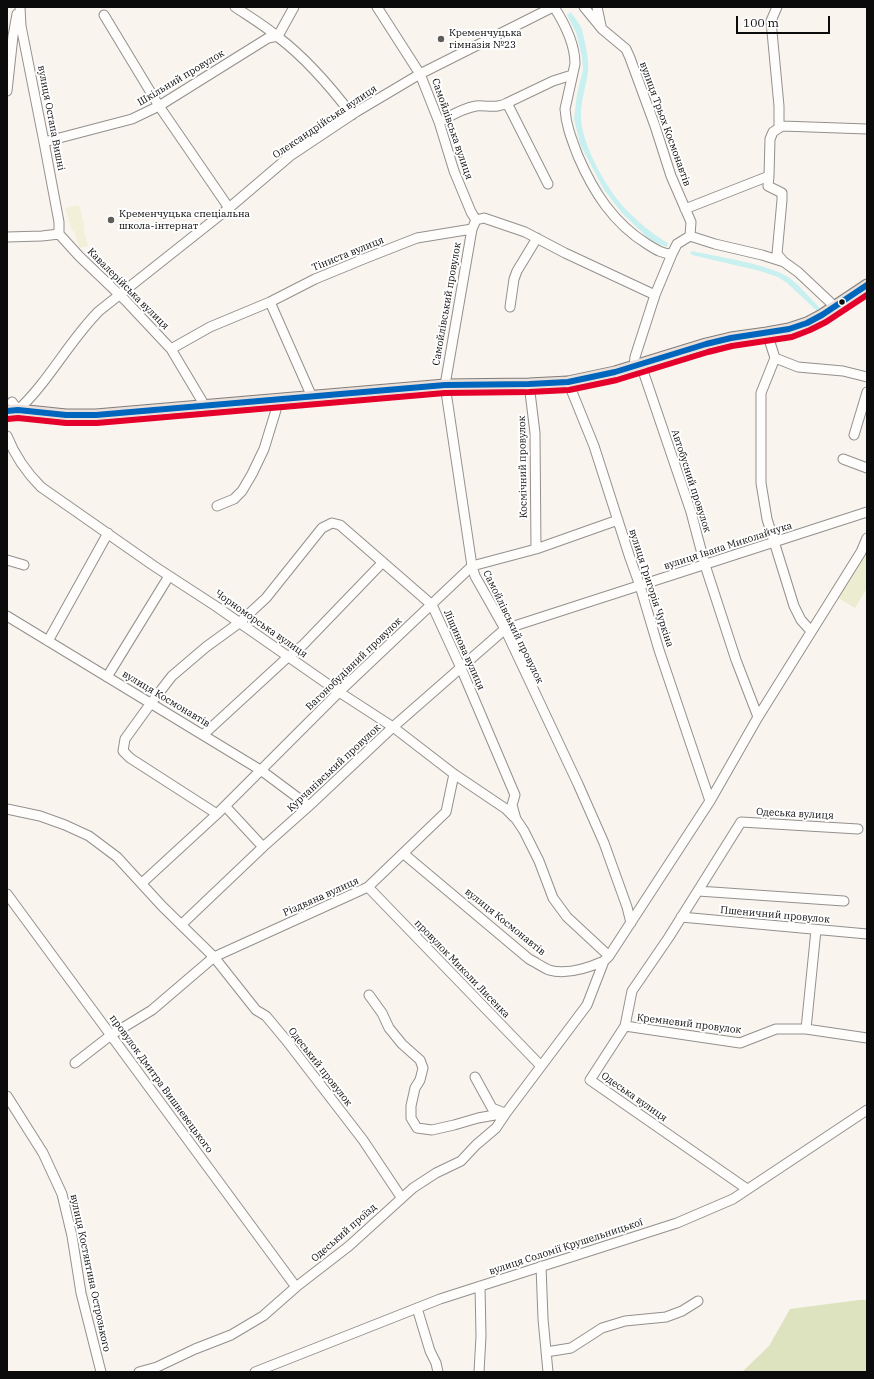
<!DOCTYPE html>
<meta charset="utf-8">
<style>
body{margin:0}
#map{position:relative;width:874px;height:1379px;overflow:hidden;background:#faf4ee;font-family:"IBM Plex Serif",serif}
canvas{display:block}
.frame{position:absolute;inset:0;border:8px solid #0b0b0b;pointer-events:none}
.scale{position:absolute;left:736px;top:16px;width:94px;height:18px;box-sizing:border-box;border:2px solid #0b0b0b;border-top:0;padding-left:5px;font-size:12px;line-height:14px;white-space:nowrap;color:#0b0b0b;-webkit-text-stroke:3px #fff;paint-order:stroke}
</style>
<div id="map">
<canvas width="874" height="1379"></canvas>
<div class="frame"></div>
<div class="scale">100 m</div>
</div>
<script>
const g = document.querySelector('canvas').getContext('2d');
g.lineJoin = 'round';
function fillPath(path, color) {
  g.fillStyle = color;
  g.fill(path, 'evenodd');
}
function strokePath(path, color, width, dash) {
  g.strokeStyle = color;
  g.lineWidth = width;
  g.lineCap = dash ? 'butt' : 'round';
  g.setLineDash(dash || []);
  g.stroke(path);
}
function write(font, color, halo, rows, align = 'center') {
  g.font = font + ' "IBM Plex Serif",serif';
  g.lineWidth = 4;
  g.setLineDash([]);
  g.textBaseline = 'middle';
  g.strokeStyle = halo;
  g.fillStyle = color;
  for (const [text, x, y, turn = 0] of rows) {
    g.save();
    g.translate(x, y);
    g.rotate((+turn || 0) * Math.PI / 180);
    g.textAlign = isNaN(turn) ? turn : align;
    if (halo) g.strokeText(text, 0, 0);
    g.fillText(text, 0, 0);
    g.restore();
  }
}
fillPath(new Path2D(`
 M867,540V588L855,608L835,596Z`), '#ebecd0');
fillPath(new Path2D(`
 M859,1300H867V1372H742L769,1346L790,1309Z`), '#dee3bf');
fillPath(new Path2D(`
 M79,205L85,228H83L88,246L79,248L74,231H72L65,208Z`), '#f2f0d9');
fillPath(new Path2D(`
 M571,12C574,17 578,22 581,27C584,35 590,64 588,72C586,86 581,100 581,114C580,139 600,175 614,195C626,212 650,233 668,243L667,247L656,243L647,237L622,213L604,190L580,144L574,119L577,94L583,70L582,57L576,32L567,15Z
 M692,251C718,257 771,264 791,279C802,288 812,300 822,310L821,311H817L787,283L778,277L760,271L692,255L690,253Z`), '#c8f0f0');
const minor = new Path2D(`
 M20,7L21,26L44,142L59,222V234
 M235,7C250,17 265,26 278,37C307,59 330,86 352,115
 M377,7L420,74L439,122L454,171L471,212L476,220
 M554,7C565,24 575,43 575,64L565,109C566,126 572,140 578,156C593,191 613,223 647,244C655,249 662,254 672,254
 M584,7L602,29L626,49L630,58L655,126L671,176L691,222L690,236
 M597,7L601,26
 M777,7L771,21L779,106V128
 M104,15L159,106L229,208
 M7,91L13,36L17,14
 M507,103L553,81L572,75
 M439,122C450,116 463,108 476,106C487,105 496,109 507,103L548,184
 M44,142L132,119L159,106L268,38L278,36L294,7
 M769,176L768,186L782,193V200L777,254L784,262
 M685,209L769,176L770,139L773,132L782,126L867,129
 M472,229L445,385L472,566L475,576L505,629L578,784L604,843L627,907L631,923
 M690,236L715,244L762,255L784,262L798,272L831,303L833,308
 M7,237L42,236L59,234L79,256L125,300L171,349L205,406
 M270,302L312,397
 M510,307L514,279L517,271L537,238
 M767,333L775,358L798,367L843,371L867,377
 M171,349L210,327L270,302L315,279L366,258L417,238L472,229L476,220L484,218L525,232L565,253L655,295
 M775,358L761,393V483L767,519L794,606L801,620L811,631
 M641,365L691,512L705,565L736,660L758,717
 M634,367L635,357L655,295L672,254L677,244L690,236
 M568,382L594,446L630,558L640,586L659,650L710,801
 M529,384L535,433L536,549
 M12,402L18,410C50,380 69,341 99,311L229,208L290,156L356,112L420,74L553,7
 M854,435L867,392
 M7,436C15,456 26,472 41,487L154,566L217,607L339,692L393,727L454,774L506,809L515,818
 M843,459L867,468
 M217,506L234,499L242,491L252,474L264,449L276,410L275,401
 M7,560L24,565
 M7,616L262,771L309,806
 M48,641L108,533
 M107,677L169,576
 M203,735L289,656L303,645L383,562
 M225,806L263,847
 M7,809L40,816L65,825L89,836L117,857L162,906L214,957L256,1010L266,1016L286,1040L363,1140L401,1197
 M217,814L130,758L123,751L125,739L151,703L172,676L206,647L239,623L266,598L322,528L332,523L340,525L432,605L461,668L515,795L512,805L516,819L524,831L539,861L553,898L567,917L609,956
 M404,854L529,959C535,962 542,967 549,970C566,975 588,968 604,961
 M142,883L217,814L339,692L472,566L536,549L618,520
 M368,887L541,1066
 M698,891L844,901
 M7,894L296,1287
 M681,917L867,934
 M181,925L263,847L309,806L393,727L505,629L867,512
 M369,995L382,1013L389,1028L402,1044L420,1060L423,1068L420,1080L415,1088L411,1106V1118L417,1128L432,1130L454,1125L478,1118L506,1113
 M625,1026L740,1043L776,1029H806L867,1038
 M806,1029L816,930
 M75,1063L111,1035L152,1010L214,957L368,887L446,812L454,774
 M475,1077L492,1108L502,1112
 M7,1096L43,1153L62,1194L72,1236L81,1293L101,1372
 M747,1189L590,1080L625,1026L632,991L669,937L741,822L858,829
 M541,1266L543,1319L548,1372
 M417,1308L430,1351L436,1363L438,1372
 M546,1352L571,1348L602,1328L625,1321L666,1317L682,1311L698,1301
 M139,1372L157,1367L195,1349L231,1335L263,1316L296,1287L349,1246L413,1188L436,1173L461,1161L476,1145L496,1128L506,1113L587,1005L604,961L609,956L710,801L758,717L861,552L867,538
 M255,1372L440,1299L677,1223L733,1199L867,1110
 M479,1372L481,1336L480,1286`);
const major = new Path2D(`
 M7,411L18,410L66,415H96L445,385L529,384L568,382L615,372L706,344L731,338L767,333L789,329L807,323L822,315L867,285`);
strokePath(minor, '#93908d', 11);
strokePath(major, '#807d7a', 13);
strokePath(minor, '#fefdfc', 9);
strokePath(major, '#eae0d9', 11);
strokePath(new Path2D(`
 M7,411L18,410L66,415H96L445,385L529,384L568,382L615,372L706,344L731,338L789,329L807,323L822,315L867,285`), '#0065bd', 6);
strokePath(new Path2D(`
 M8,419L18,418L66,423H97L445,393L529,392L569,390L617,380L708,352L732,346L792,337L810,330L826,322L867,295`), '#e4002b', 6);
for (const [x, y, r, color] of [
 [441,39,4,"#5f5d5a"],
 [111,220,4,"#5f5d5a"],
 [842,302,3.5,"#0b0b0b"]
]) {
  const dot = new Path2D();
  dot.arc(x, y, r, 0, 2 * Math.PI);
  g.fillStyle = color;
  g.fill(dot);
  strokePath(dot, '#fff', 1.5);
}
write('10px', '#0b0b0b', '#fff', [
 ["Кременчуцька",449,33],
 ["гімназія №23",449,45],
 ["Кременчуцька спеціальна",119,214],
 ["школа-інтернат",119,226]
], 'left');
write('10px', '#0b0b0b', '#fff', [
 ["Шкільний провулок",181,78,-31],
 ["вулиця Остапа Вишні",51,118,79],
 ["Олександрійська вулиця",325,122,-34],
 ["вулиця Трьох Космонавтів",665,124,70],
 ["Самойлівська вулиця",452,129,71],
 ["Тіниста вулиця",348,254,-22],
 ["Кавалерійська вулиця",128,289,45],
 ["Самойлівський провулок",447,304,-80],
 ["Космічний провулок",523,467,-91],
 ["Автобусний провулок",691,481,72],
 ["вулиця Івана Миколайчука",728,546,-18],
 ["вулиця Григорія Чуркіна",651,588,72],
 ["Чорноморська вулиця",261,624,35],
 ["Самойлівський провулок",513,627,64],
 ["Ліщинова вулиця",464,650,66],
 ["Вагонобудівний провулок",354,664,-44],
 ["вулиця Космонавтів",166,699,31],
 ["Курчанівський провулок",334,768,-43],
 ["Одеська вулиця",795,814,3],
 ["Різдвяна вулиця",321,897,-24],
 ["Пшеничний провулок",775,915,5],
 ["вулиця Космонавтів",505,922,39],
 ["провулок Миколи Лисенка",462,969,46],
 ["Кремневий провулок",689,1024,7],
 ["Одеський провулок",320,1067,52],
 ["провулок Дмитра Вишневецького",161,1084,54],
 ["Одеська вулиця",634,1097,35],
 ["Одеський проїзд",344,1233,-41],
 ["вулиця Соломії Крушельницької",566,1247,-18],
 ["вулиця Костянтина Острозького",90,1273,78]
]);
</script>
